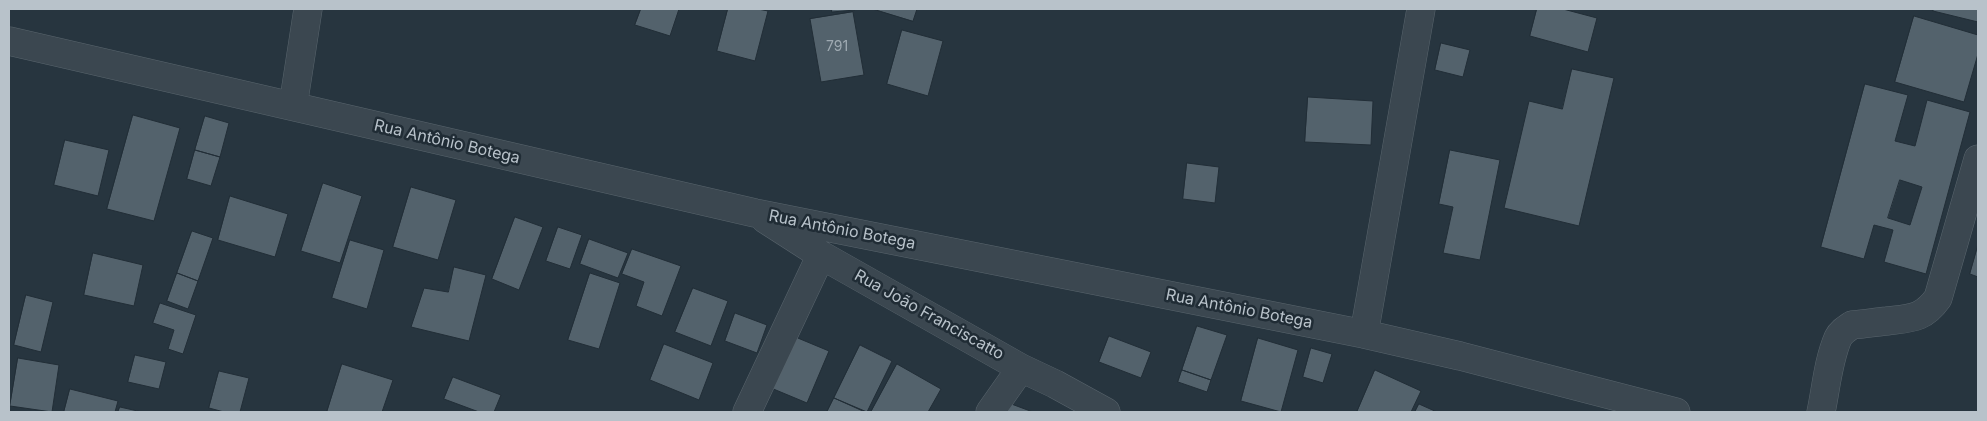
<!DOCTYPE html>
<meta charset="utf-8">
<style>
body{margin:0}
#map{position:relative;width:1987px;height:421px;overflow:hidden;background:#27353f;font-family:Inter,sans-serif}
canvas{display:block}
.frame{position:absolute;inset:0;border:10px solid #b8c2ca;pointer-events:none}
</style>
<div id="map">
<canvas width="1987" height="421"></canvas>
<div class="frame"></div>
</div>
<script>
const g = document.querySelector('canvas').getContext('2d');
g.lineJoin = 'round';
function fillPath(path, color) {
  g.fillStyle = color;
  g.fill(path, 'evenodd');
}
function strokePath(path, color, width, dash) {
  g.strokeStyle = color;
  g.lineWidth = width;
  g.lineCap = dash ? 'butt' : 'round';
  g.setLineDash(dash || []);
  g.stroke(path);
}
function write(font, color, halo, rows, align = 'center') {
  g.font = font + ' Inter,sans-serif';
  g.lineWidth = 5;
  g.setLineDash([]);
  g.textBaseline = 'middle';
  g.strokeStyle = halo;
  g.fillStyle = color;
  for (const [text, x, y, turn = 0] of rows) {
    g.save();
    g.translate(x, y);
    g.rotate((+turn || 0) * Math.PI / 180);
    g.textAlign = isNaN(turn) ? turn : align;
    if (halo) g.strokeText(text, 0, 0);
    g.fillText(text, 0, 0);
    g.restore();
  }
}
const building = new Path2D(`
 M641,9H679L670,36L635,25Z
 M728,9H758L768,11L755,61L717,51Z
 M832,9H855V10L832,12Z
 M873,9H917L913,21Z
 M1537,9H1563L1597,18L1588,52L1530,36Z
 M1934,9H1978V22L1933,11Z
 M853,12L864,75L821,82L810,19Z
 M1914,16L1978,35V54L1964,102L1895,82Z
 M902,30L943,41L928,96L887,84Z
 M1441,43L1470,50L1463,77L1435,70Z
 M1572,69L1614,78L1579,226L1504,208L1529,101L1562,109Z
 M1865,84L1908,95L1895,141L1915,146L1927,100L1970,112L1926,274L1884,262L1893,230L1874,225L1864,259L1821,247ZM1900,180L1922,187L1910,225L1888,218Z
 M1308,97L1373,101L1371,145L1305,142Z
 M133,115L180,128L154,221L107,209Z
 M205,116L229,123L220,157L195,150Z
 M65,140L109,150L98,196L54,185Z
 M195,150L220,157L211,186L187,179Z
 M1450,150L1500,160L1480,260L1443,253L1453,207L1439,204Z
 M1187,163L1219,167L1215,203L1183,199Z
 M323,183L362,196L340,263L301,251Z
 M411,187L456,200L438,260L393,247Z
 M230,196L288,214L275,257L218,240Z
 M515,217L543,227L519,290L492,279Z
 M558,227L582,235L570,269L546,261Z
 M192,231L213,238L198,281L177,273Z
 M589,239L628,253L618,278L580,264Z
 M350,240L384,250L367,309L332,298Z
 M1978,245V277L1970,274Z
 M632,249L681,266L662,316L636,306L644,282L622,274Z
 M93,253L143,265L134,306L84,295Z
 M454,267L486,275L469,341L411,327L424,288L448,292Z
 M177,273L198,281L188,309L167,301Z
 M590,273L620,283L599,349L568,340Z
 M693,288L728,301L711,346L675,332Z
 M26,295L53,302L41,352L14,345Z
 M160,303L196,315L183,354L168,349L174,330L153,323Z
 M735,313L767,325L757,353L725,341Z
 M1197,326L1227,335L1211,380L1182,370Z
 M793,336L829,351L807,403L771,388Z
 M1109,336L1151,352L1141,378L1099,362Z
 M1258,338L1298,350L1281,412L1241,401Z
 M664,344L713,363L699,400L650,380Z
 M860,345L892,361L867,412L834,398Z
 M1311,348L1332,354L1323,383L1303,377Z
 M135,355L166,362L159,389L128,382Z
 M18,358L59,365L52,412L10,406Z
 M342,364L393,380L382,412H327Z
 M897,364L941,389L928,412H871Z
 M1182,370L1211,380L1207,392L1178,382Z
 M1375,370L1421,391L1411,412H1357Z
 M219,371L249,378L240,412H224L209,408Z
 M453,377L501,395L494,412H479L444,399Z
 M70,389L118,401L115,412H64Z
 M834,398L865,412H827Z
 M1006,402L1033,412H1002Z
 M1419,404L1437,412H1415Z
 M120,407L142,412H118Z`);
fillPath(building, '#53626c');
strokePath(building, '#222e37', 1);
const minor = new Path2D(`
 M9,41L755,213L1364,334L1460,356L1676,412
 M293,106L308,9
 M765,219L821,255L1021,368L1055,384L1106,412
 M1364,334L1421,9
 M747,412L821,255
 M990,412L1021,368
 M1821,412C1826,389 1828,361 1838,338C1841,332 1846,329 1852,325C1864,324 1876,322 1887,321C1911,318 1923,319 1938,298L1978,159`);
strokePath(minor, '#59656d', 29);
strokePath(minor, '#3b4750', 28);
write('14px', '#9faab2', null, [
 ["791",837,47]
]);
write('16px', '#b8c2ca', '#202c35', [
 ["Rua Antônio Botega",447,142,13],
 ["Rua Antônio Botega",842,230,11],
 ["Rua Antônio Botega",1239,309,11],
 ["Rua João Franciscatto",929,315,29]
]);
</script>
